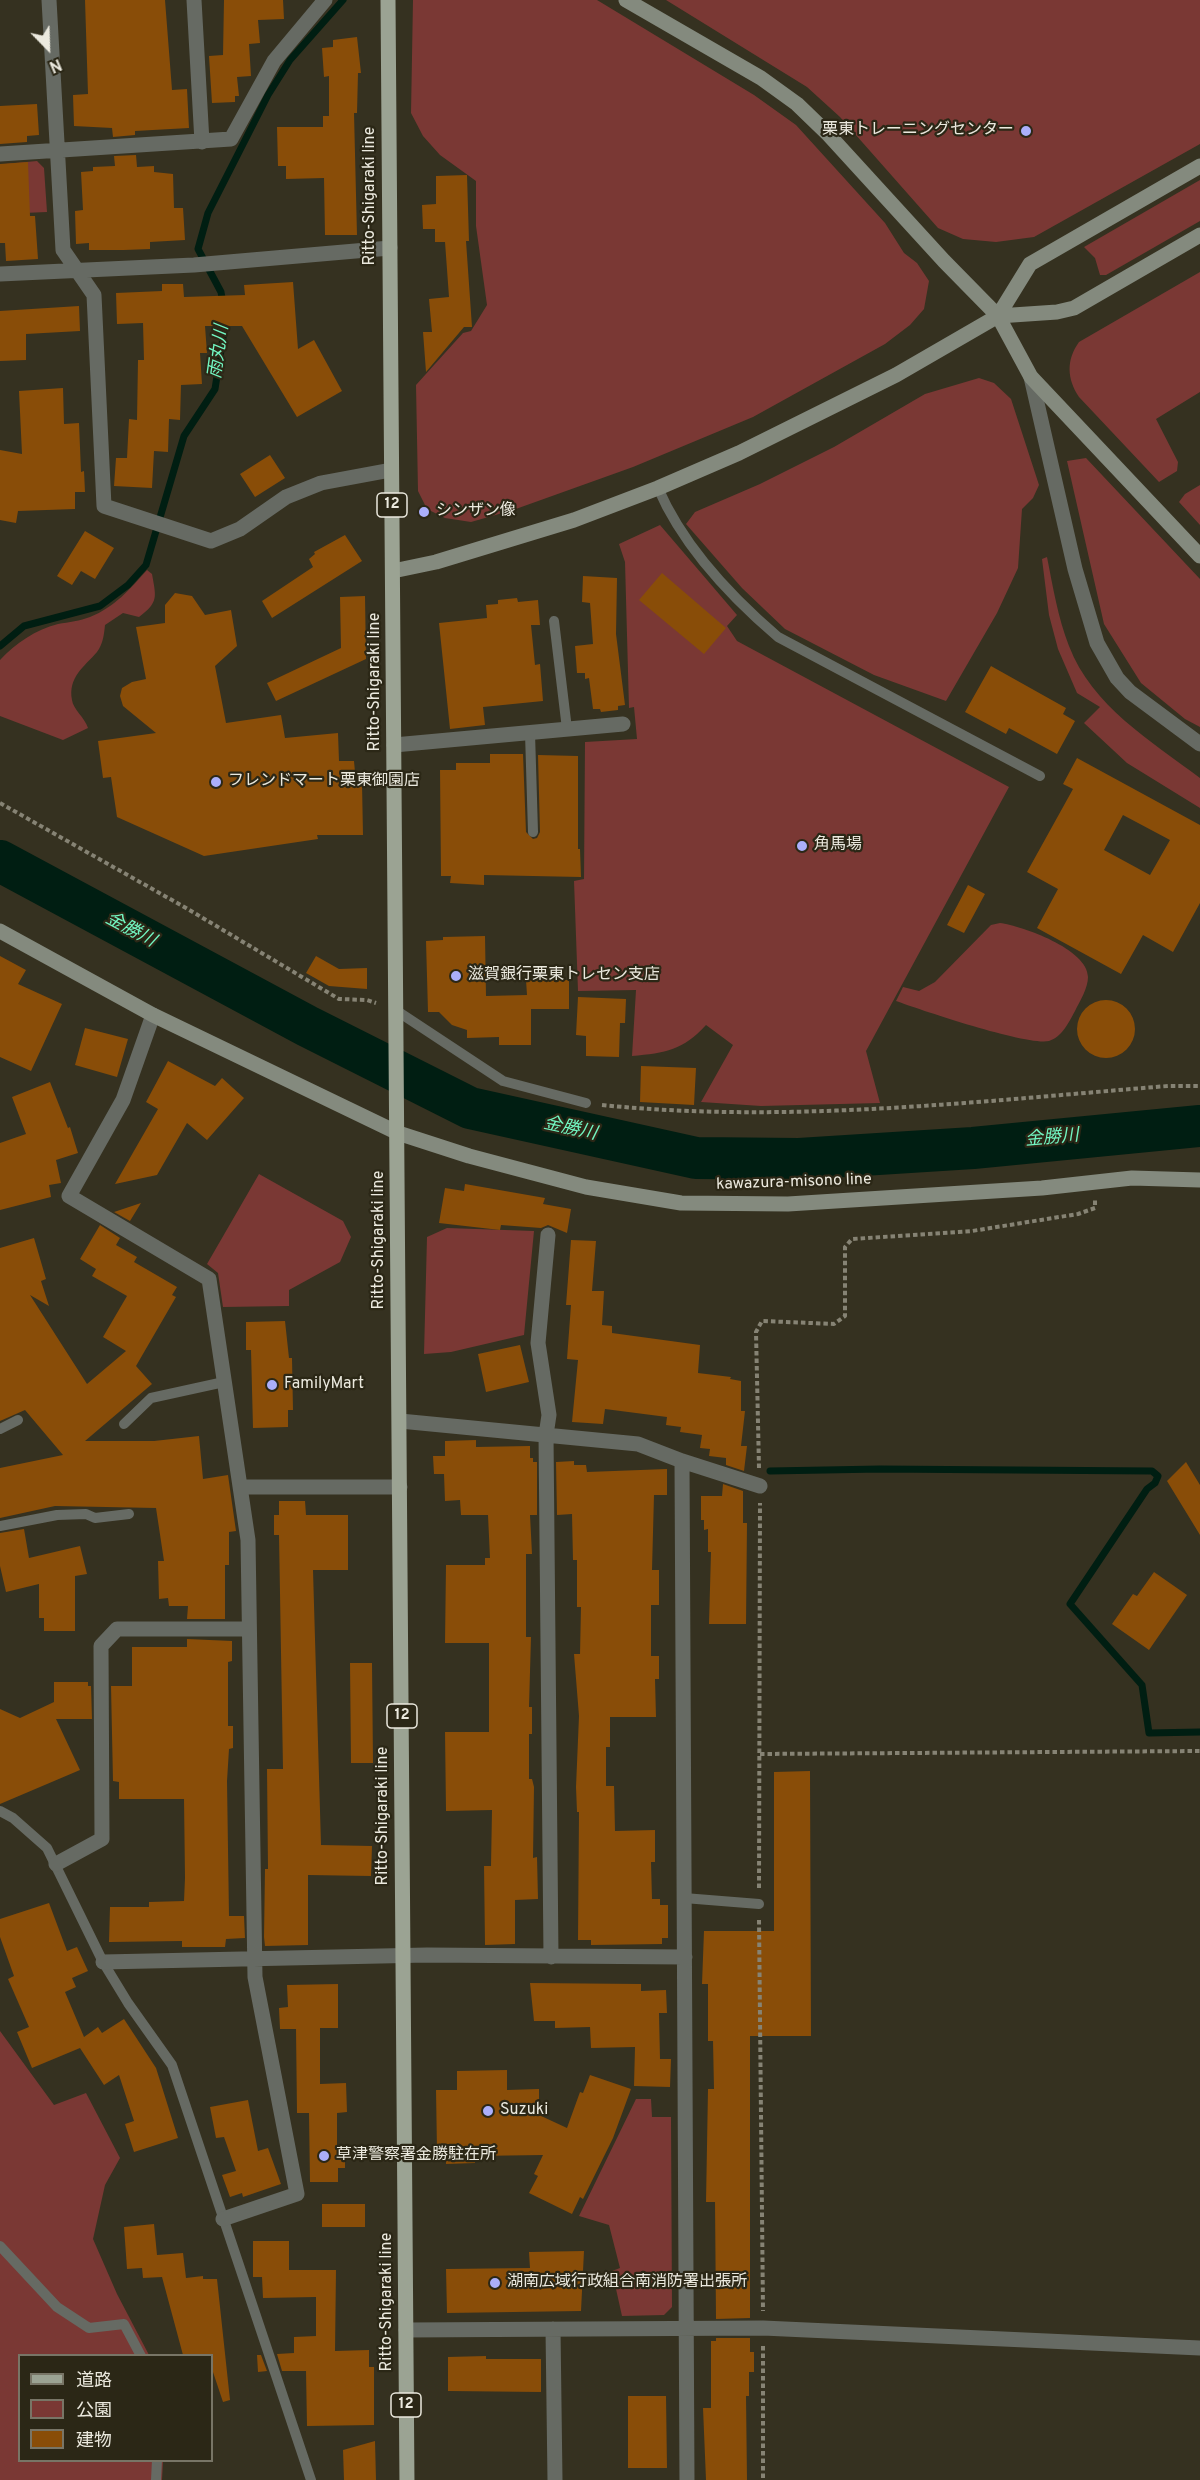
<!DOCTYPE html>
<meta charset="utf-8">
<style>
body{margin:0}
#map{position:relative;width:1200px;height:2480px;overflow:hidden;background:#353120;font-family:Overpass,"Noto Sans JP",sans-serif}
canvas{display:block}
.legend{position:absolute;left:18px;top:2354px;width:195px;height:108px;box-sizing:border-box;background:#2b2716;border:2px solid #787566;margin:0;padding:8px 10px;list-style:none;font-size:18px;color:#ebe9de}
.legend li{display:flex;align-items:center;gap:12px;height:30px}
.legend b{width:30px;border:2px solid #787566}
.north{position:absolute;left:18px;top:18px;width:60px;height:60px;-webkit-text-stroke:4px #2b2716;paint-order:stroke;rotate:157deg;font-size:16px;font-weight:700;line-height:24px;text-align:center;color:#ebe9de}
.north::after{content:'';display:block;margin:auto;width:21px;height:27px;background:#ebe9de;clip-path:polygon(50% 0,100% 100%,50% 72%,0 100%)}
</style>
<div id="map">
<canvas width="1200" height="2480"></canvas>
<ul class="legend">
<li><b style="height:8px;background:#9ba393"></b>道路</li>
<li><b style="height:16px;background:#7a3834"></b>公園</li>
<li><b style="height:16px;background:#894d08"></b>建物</li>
</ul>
<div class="north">N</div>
</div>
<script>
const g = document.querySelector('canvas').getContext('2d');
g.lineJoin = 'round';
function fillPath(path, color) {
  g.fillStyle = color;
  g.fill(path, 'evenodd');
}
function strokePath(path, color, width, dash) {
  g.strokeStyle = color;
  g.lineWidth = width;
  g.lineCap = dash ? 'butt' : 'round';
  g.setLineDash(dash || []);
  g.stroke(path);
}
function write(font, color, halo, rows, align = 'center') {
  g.font = font + ' Overpass,"Noto Sans JP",sans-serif';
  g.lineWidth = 4.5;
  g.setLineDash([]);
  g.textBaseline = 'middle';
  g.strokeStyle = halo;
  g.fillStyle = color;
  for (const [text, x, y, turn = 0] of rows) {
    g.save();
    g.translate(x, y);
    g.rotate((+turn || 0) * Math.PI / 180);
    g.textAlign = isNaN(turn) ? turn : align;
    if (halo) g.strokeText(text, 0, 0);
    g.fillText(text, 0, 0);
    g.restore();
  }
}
fillPath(new Path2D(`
 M413,0H597L754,95L796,125L885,223L904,253L917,263L929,281L924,309L910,325L885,344L753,417L633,467L513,510L471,522L445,518L427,509L418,491L416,385L463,333L471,331L487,305L476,226V181L440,155L423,136L411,113Z
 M666,0H1200V144L1034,237L996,242L963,239L938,228L840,117L807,87Z
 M37,161L44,168L47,212L0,214L5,164Z
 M1200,180V221L1106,275H1100L1095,258L1084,247Z
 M1200,272V392L1156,419L1178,462L1177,471L1159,482L1079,397C1067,379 1066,360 1079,342Z
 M979,378L994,383L1011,399L1039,485L1033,498L1022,509L1018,568L997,613L946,701L874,675L785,629L742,588L686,524L695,512L760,484L834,447L925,394Z
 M1086,458L1200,579V727L1185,719L1141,683L1104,624L1067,461Z
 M1200,485V525L1179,502L1185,494Z
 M660,525L737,615L727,626L737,641L1009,787L866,1051L880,1103L761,1106L701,1102L733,1045L706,1025C683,1050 666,1053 632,1056L636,990L578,991L574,881L584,879L585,742L637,739L634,707L629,708L625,562L619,544Z
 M1047,557C1053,587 1058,618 1069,646C1092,706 1151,741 1200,778V808L1127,763L1084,723L1100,707L1077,693L1058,649L1049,615L1042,559Z
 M147,570L152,574C156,597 159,602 139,617L123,613L105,625C104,635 103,644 97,652C84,667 68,677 72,700C73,709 85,718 88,728L63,740L0,716V660C16,643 35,630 58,624C69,622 80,621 90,617C115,607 130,589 147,570Z
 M1000,923C1022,926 1088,949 1088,977C1088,988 1080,1001 1075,1011C1069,1022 1062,1037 1049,1041C1027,1046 921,1010 896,1001L903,987L919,991L935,982L991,925Z
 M259,1174L343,1221L351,1237L340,1262L289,1290V1306L223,1307L218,1273L207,1264Z
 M447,1228L534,1231L524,1335L451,1352L424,1354L427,1237Z
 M0,2031L54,2105L86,2093L120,2158L105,2185L93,2239L117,2294L149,2355L20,2356V2460L163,2461L162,2480H0Z
 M636,2099H651L652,2117H671L672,2307L664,2315L622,2316L612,2271L620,2268L609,2225L579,2216Z`), '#7a3834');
strokePath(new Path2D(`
 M223,304L221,292L198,249L208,213L268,95L290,60L343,0
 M0,646L24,626L100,606L128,585L146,565L184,436L215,389L226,318
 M770,1471L880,1469L1152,1471L1158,1476L1155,1483L1147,1489L1070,1604L1142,1685L1149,1733L1200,1732`), '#001e12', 7);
strokePath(new Path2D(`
 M0,861L307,1026L470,1108L696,1158L799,1159L973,1148L1200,1126`), '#001e12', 42);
fillPath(new Path2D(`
 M85,0H165L172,90L187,89L189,128L135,131V135L113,137L112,128L74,126L73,95L88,94Z
 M224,0H283L284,19L258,20L260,43L249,44L251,76L237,77L239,96H235V102L212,103L209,56L223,55Z
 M357,37L361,73H358L357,113H354L357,235H325L324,178L286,179V166H278L277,127H323V116H329V76L324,77L322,48L333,47V40Z
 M37,104L39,135L27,136V142L0,144V106Z
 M136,155L137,167L154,166V172L173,174L174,208H183L185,240L150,242V249L124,250H89V243L76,244L75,211L83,210L81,172L93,171V167L115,166L114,156Z
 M28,162L30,216H35L38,259L6,261L5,243H0V164Z
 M467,175L469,241H466L472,327H464L426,372L423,332H432L429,299L449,297L445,242H435V229H423L422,205L436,204V176Z
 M293,282L298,349L314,340L342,391L297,417L242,326H205L207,353H200L202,384L181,385L180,420L169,419L168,452L154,451L152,488L114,486L116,458H127L129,419L137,420L138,360H144L143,323L117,324L116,293L162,291V284H183L184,297L245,295L244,285Z
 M79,306L80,331L26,334V360L0,361V311Z
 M63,388L64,424L79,423L81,472L84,471L85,492H75V509L18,511L16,523L0,520V450L22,454L19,391Z
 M270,455L285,478L255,497L240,474Z
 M85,531L114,548L95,579L81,571L72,585L57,576Z
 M345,535L362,561L272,618L262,601L313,567L309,559L315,554L314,552Z
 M662,573L726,628L704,654L639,600Z
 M583,576L617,578L616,634L625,705L618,706V710L601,712L600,709H593L589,678L585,679V673H577L575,646L593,644L590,603L582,602Z
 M175,593L192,596L205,615L231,610L237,646L215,666L226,723L281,715L285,738L338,733L339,761H354L356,783H362L363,835H317L318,839L204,856L117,817L111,777L103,778L98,741L156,733L123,706L120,696L122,688L132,682L146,679L136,627L165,623V605Z
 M365,596L366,659L276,701L267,683L341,648L340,597Z
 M517,598L518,602L538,600L540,625H531L535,665L540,664L543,701L483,707L485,725L450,729L439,623L487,618L486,605L498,604V600Z
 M991,666L1066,708L1063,714L1075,721L1057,754L1009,728L1006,734L965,712Z
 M490,754H523L526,832L533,839L537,838L540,832L538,755L578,756V849H580L581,877L484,875V885L450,883L451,876H441L440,770H456V763H490Z
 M1077,758L1200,825V903L1173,952L1143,935L1121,974L1037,928L1058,889L1027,872L1073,789L1063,784ZM1123,815L1170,840L1150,875L1104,850Z
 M968,885L985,894L964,933L947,925Z
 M485,936L486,996L527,995L526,980H569V1009H531V1045H499V1037L467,1038V1030L452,1025L439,1012H428L426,941L443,940V937Z
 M0,956L26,970L18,984L62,1004L31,1071L0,1057Z
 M316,956L339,969L367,968V989L329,986L306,973Z
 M578,997L626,999L625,1023H620L619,1057L586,1056V1036L576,1035Z
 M1077 1029a29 29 0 1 1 58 0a29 29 0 1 1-58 0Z
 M85,1028L128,1039L117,1077L75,1065Z
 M168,1061L215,1086L222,1078L244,1098L207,1140L187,1123L157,1175L115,1184L158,1109L146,1102Z
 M641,1066L696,1068L694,1105L640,1102Z
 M50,1082L68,1128L70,1127L78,1153L56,1160L61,1183L49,1185L51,1197L0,1210V1143L26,1134L12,1097Z
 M465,1184L545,1198L543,1204L571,1209L567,1233L548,1225L541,1228L501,1225L500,1230L439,1223L445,1188L464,1191Z
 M141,1203L130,1221L114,1212Z
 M100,1225L120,1238L116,1245L137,1257L134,1262L177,1287L172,1295L176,1297L136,1366L152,1384L85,1441H154L199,1436L203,1479L228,1475L236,1531L229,1532V1565H225V1619H187L188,1606H169L168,1598L159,1599L158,1561H164L156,1508L55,1506L0,1518V1468L63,1455L25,1410L0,1421V1248L34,1238L46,1279L41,1281L49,1306L30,1295L87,1384L126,1351L103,1337L127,1296L92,1276L96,1269L80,1259Z
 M571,1240L596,1241L592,1291H604L602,1325L612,1326V1333L700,1345L698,1373L731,1377L730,1379L741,1381V1411H745L741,1446H747L744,1471L726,1465V1458L709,1456L710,1449L700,1448L702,1435L680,1432L681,1427L666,1425L667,1417L605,1409L603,1424L572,1422L578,1360L567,1359L571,1305H566Z
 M285,1321L289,1358H292L293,1410H288V1427L253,1428L251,1350H246V1322Z
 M520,1345L529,1382L486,1392L478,1354Z
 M476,1440V1447L530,1446V1458H533V1462H537V1515H530L532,1554H526V1637H531L529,1707H532V1734H529V1779H532L534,1787L533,1858L537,1857L538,1899L515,1900V1944L485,1945L484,1866H491L492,1810L446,1811L445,1732H489V1643H445L446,1565H485V1558H490L488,1515H461L460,1500L445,1501L444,1474H434L433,1456H445V1441Z
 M574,1461V1465H586L587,1472L667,1469V1495H654L652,1570H659V1605H651V1656H659V1679H655L656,1717H610V1747H606V1786H614L615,1831L655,1830V1862H651L652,1899H660V1905H668V1938H662V1944L591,1945V1940H578L579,1812H577L576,1787L579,1716L574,1654H580L581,1607H577V1560H573L572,1514L557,1515L556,1462Z
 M1186,1462L1200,1485V1535L1167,1481Z
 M723,1484L743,1491V1523H747L746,1624H709L711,1552H708V1529L704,1530V1520H701V1496H722Z
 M279,1501H305L306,1515H348V1570H313L321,1845L372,1846L371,1876L308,1875V1945L265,1946L264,1937L265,1869H268L267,1769H283L279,1535H274V1515H279Z
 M24,1529L29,1558L80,1546L87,1574L75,1576V1631H44V1618H39V1584L6,1592L0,1566V1533Z
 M1154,1572L1187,1595L1149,1650L1112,1624L1133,1594L1137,1596Z
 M187,1639L232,1641V1661L228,1662V1726H233V1748L229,1749L227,1781L229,1916H244L245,1938L226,1939L225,1947H182V1941L109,1942L110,1907H149V1902L184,1901L185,1878L184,1799H119V1782L113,1781L111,1686H132V1647H187Z
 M350,1663H372L373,1763H351Z
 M54,1682H88V1686H91L92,1719H56L80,1770L0,1804V1709L20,1718L54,1702Z
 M810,1771L811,2036H750V2318L716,2319L715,2202H706L708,2089H714L713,2041H708V1984H702L704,1931H774V1772Z
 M49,1903L67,1951L77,1947L88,1971L72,1978L76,1987L65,1992L84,2037L98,2027L102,2033L124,2019L156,2068L178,2138L134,2152L125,2124L134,2121L119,2075L104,2085L80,2048L32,2068L17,2032L29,2027L8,1979L14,1976L0,1937V1919Z
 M530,1983L641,1984V1991L666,1990L667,2013H659L660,2059H671L670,2087L634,2086L635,2047L591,2048L590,2027L555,2028V2021H534Z
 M338,1984V2028H320V2084L346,2083L347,2112L337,2113V2150L345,2149V2168H338V2182H310L309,2113H297L296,2029H280L279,2008L288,2007L287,1985Z
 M507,2070V2090L539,2089V2115L567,2128L580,2092L583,2093L590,2075L631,2089L613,2138L583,2199L580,2197L572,2214L529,2193L538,2176L534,2174L543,2155L475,2156V2163L446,2164V2151H437L436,2090H457V2071Z
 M248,2100L258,2151L268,2148L281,2184L243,2197L242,2193L230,2197L222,2175L236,2171L224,2137L216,2138L210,2107Z
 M322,2204H365V2227H322Z
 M154,2224L157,2255L183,2253L186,2278L203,2276V2279H217L230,2400L223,2402L212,2369V2355H183L162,2277L143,2278L142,2268L127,2269L124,2227Z
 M253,2241H289V2270H336L335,2351L369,2350V2367H374V2425L307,2426L306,2371H282L277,2354L294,2353V2337L316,2336V2297L263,2298L262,2277H253Z
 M584,2251L581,2311L447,2313L446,2269L530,2268L529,2252Z
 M716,2338H750V2352H754V2372H749V2396H746L747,2480H706L703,2408H711V2341H716Z
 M257,2355H261L267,2371L258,2372Z
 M486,2356V2359H541V2392L448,2391V2357Z
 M628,2396H666L667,2468H628Z
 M375,2441L376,2480H344L343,2450Z`), '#894d08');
strokePath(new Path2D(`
 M0,803L186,908L339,999L367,1000L376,1003
 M602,1105C791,1124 980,1101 1168,1086H1200
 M759,1468L756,1332L762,1321L834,1324L845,1316V1247L852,1239L972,1231L1078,1214L1095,1208V1200
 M760,1754L1200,1751
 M759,1888L760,1503
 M759,1920L763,2311
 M763,2346V2480`), '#868374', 4, [4.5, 3]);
strokePath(new Path2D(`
 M658,488C683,546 730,596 778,637L1040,776
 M554,621L567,729
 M530,733L533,832
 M397,1011L503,1081L586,1103
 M124,1424L151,1398L224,1382
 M0,1429L18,1420
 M0,1526L57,1515L86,1514L95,1518L129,1514
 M0,1811L13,1818L47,1848L103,1962L128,2003L172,2065L311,2480
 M684,1898L759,1904
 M0,2246L57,2307L89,2328L124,2324L141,2356
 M156,2480L157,2460`), '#666a63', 10);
strokePath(new Path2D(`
 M49,0L63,250L94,295L104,506L211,541L240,529L286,497L321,483L391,470
 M194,0L202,142
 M0,154L231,139L274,61L325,0
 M0,274L194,265L390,248
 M1031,377L1075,569L1097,643L1117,678L1130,692L1200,744
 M394,745L623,724
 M153,1015L123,1100L69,1196L209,1279L248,1540L255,1977L297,2194L223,2219
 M548,1235L538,1343L549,1415L546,1435L551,1957
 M400,1421L638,1444L682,1461L687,2480
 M682,1461L760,1486
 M241,1487H400
 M56,1864L102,1839L101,1646L117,1629H249
 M103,1962L427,1955L685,1957
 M553,2329L555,2480
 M406,2330L763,2328L1200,2348`), '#666a63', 15);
strokePath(new Path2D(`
 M626,0L761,78L797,104L827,133L944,261L998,316L1031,377L1200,556
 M998,316L1057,312L1074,308L1200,235
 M393,571L436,562L574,520L658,488L739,453L896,375L998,316L1030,264L1200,166
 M0,931L153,1015L398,1133L469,1156L586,1187L681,1203L788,1204L1042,1188L1132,1178L1200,1180`), '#848a7e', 15);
strokePath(new Path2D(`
 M388,0L407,2480`), '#9ba393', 15);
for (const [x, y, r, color] of [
 [1026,131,6,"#abaffb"],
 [424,512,6,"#abaffb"],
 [216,782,6,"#abaffb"],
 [802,846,6,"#abaffb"],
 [456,976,6,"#abaffb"],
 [272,1385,6,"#abaffb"],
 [488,2111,6,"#abaffb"],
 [324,2156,6,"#abaffb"],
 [495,2283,6,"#abaffb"]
]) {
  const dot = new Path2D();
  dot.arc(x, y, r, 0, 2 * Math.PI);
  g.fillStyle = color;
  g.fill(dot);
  strokePath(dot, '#2b2716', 2);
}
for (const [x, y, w] of [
 [392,505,30],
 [402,1716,30],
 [406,2405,30]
]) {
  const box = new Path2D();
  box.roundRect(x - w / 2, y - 12, w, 24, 4.5);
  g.fillStyle = '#2b2716';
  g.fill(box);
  strokePath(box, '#ebe9de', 1.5);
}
write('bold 15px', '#ebe9de', null, [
 ["12",392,505],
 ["12",402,1716],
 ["12",406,2405]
]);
write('16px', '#ebe9de', '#2b2716', [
 ["栗東トレーニングセンター",1014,131,"right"],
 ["シンザン像",436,512],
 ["フレンドマート栗東御園店",228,782],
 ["角馬場",814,846],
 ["滋賀銀行栗東トレセン支店",468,976],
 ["FamilyMart",284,1385],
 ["Suzuki",500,2111],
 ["草津警察署金勝駐在所",336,2156],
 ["湖南広域行政組合南消防署出張所",507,2283]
], 'left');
write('16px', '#ebe9de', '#2b2716', [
 ["Ritto-Shigaraki line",371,196,-90],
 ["Ritto-Shigaraki line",376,682,-90],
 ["kawazura-misono line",794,1183,-2],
 ["Ritto-Shigaraki line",380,1240,-90],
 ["Ritto-Shigaraki line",384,1816,-90],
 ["Ritto-Shigaraki line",388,2302,-90]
]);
write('italic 18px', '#72f6c2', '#2b2716', [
 ["雨丸川",220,352,-82],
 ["金勝川",130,931,28],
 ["金勝川",570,1130,12],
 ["金勝川",1052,1139,-5]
]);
</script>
